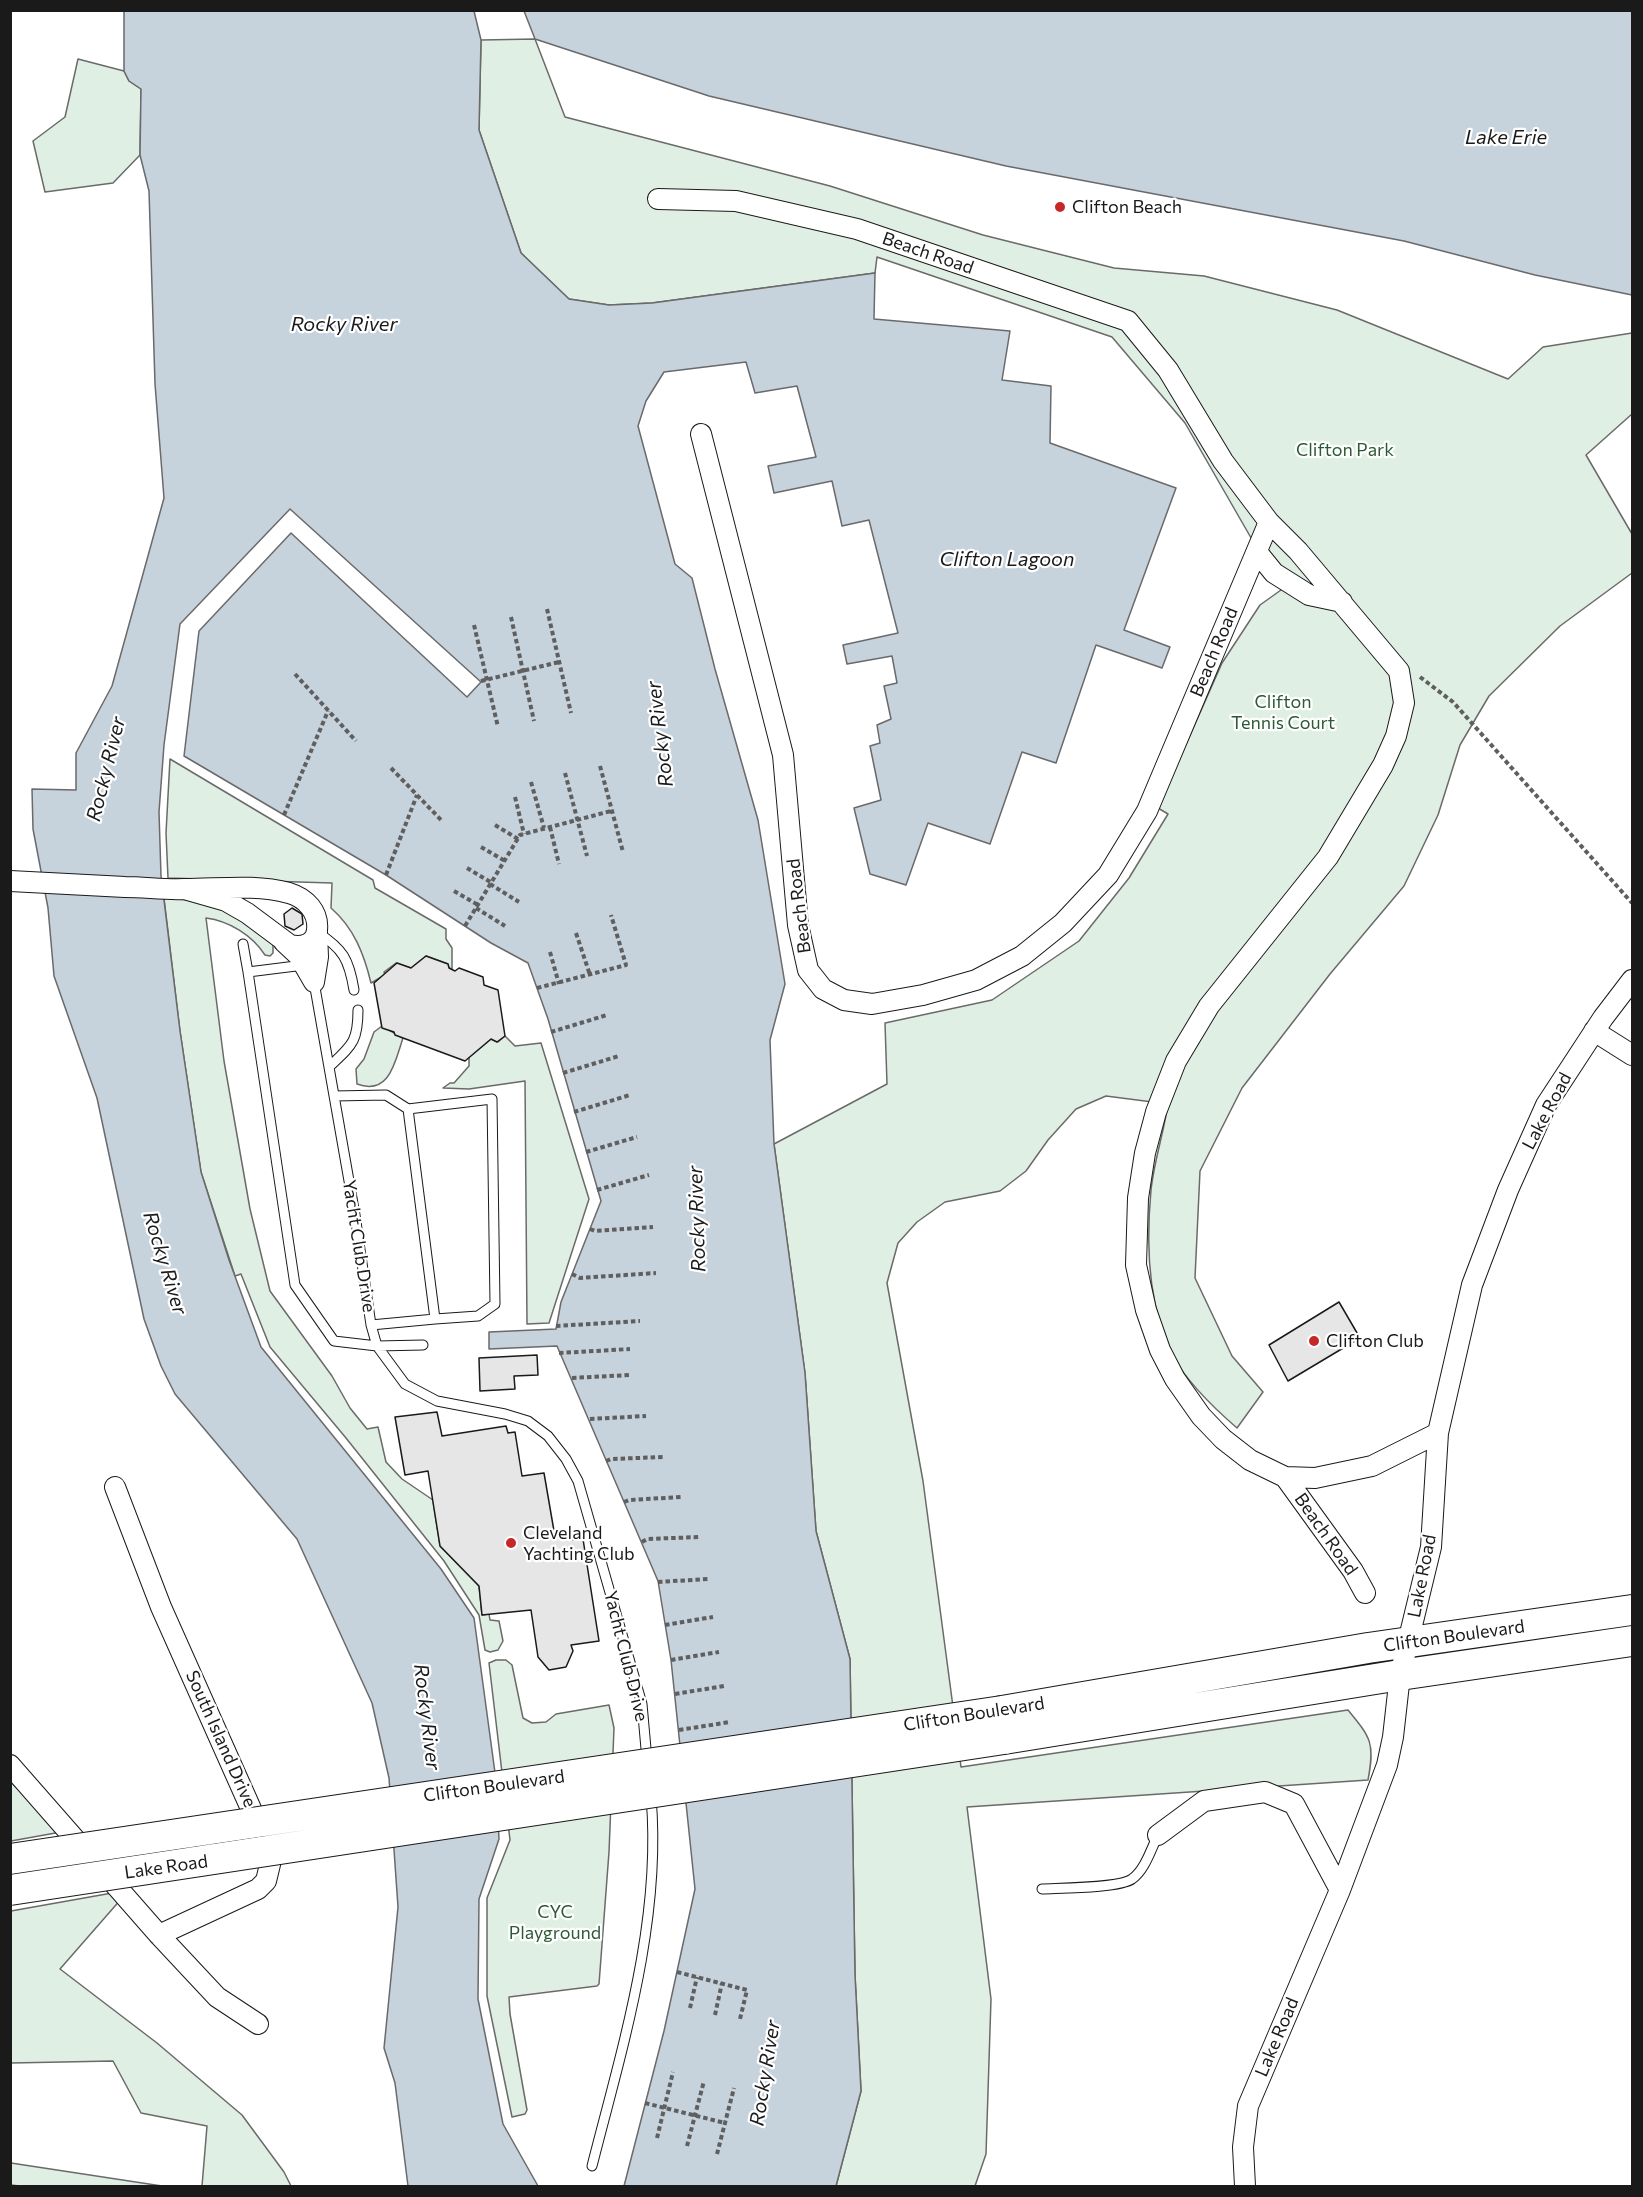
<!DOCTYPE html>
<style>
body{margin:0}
#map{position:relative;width:1643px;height:2197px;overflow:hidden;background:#fff;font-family:Commissioner,sans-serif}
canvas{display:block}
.frame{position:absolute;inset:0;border:12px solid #1a1a1a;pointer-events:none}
</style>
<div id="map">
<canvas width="1643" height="2197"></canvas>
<div class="frame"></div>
</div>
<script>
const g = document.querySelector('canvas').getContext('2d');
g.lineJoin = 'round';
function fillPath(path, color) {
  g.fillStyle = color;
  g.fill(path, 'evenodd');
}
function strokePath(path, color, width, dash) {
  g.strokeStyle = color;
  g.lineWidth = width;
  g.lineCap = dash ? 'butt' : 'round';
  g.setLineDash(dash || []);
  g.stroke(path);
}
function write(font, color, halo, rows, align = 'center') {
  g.font = font + ' Commissioner,sans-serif';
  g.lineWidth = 4.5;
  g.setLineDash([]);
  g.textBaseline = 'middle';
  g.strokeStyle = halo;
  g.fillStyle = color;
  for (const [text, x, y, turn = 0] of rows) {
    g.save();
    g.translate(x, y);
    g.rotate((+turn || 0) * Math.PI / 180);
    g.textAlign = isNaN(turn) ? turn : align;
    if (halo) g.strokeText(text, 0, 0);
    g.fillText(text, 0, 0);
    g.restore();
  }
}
const green = new Path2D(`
 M535,39L565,117L830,186L983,235L1114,268L1204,276L1337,310L1508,379L1543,347L1632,333V414L1586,455L1632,534V573L1560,626L1489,696L1460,745L1438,815L1404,886L1330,974L1242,1088L1200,1171L1195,1278L1232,1356L1263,1392L1237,1428C1215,1409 1187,1382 1173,1356C1148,1307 1146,1243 1151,1190C1154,1161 1164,1132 1168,1104L1106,1096L1076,1109L1048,1140L1026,1171L1000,1191L945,1202L917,1222L898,1243L887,1283L923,1481L961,1767L1348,1710C1371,1738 1375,1743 1368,1780L967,1807L991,1999L986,2154L975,2186H836L861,2091L855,1975L850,1659L816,1531L805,1373L774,1144L887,1084L885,1023L992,1000L1079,941L1129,878L1168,814L1158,808L1222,663L1260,605L1281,590L1185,423L1112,337L877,257L875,273L652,303L609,305L569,299L521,253L479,130L481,40Z
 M78,59L124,71L129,81L141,89L140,155L113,183L45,192L33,141L65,117Z
 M170,759L373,880L375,888L446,929V939L452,948V969L449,968L448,964L426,956L411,968L396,963L384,972L385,975L371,983C364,954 354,928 331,908L332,883L168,878L166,833Z
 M164,898L204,901L229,908L265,935L273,945V953L270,956L265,955C252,935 229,921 206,918L224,1061L250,1209L270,1291L332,1376L350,1408L367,1429L378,1427L386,1462L402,1479L433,1500L440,1546L479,1586L482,1615L489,1614L490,1620L499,1621L503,1641L498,1650L490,1652L485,1650L479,1615L444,1561L346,1438L270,1347L241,1274L235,1276L201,1172L180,1031Z
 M382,1026L403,1038C395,1061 390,1096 357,1084L356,1069L364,1059L374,1032Z
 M505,1036L515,1046L541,1043L589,1199L549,1323L527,1324L525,1081L469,1089L443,1088L450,1083H454L469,1066V1057L491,1039L498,1042Z
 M496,1660H506L512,1665L523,1718L532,1723L546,1722L556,1714L609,1705L614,1728L609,1852L599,1984L597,1986L509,1997L510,2014L527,2110L525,2114L512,2117L487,1996V1898L510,1840L489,1663Z
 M11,1782L61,1832L11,1841Z
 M129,1890L60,1969L157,2043L242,2115L284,2172L291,2186H202L207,2126L141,2113L113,2061L11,2063V1911Z
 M11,2163L162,2186H11Z`);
fillPath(green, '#e0efe3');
strokePath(green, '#6a6a6a', 1.5);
const water = new Path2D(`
 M124,11H474L481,40L479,130L521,253L569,299L609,305L652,303L875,273L874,319L1010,331L1002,380L1051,386L1050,443L1176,488L1124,630L1170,647L1162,668L1096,645L1056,763L1022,752L990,844L928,823L906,885L870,874L854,808L881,800L870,746L880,743L877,725L891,719L884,686L897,683L892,656L847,664L843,645L898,633L869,520L842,526L832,481L774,493L768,466L816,457L797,386L755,393L746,362L664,372L646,401L638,426L675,564L692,578L715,669L758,820L785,984L770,1040L774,1144L805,1373L816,1531L850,1659L855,1975L861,2091L836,2186H624L664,2031L695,1889L671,1660L658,1581L557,1346L489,1349V1332L556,1329L561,1302L601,1201L548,1019L528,963L491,943L386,875L184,756L199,631L291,533L467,697L481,682L290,509L180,624L164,745L159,812L161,876L180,1031L201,1172L229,1260L261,1347L441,1569L474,1618L496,1780L499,1839L479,1899L478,1999L503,2124L538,2186H408L395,2083L384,2048L398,1907L389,1778L372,1703L297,1539L175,1394L161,1366L144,1319L97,1098L54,976L48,908L33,829L32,789L76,790V753L112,686L164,498L155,384L149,191L140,155L141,89L129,81L124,71Z
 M524,11H1632V295L1535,275L1404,241L1006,166L709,96L535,39Z`);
fillPath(water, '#c6d2dc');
strokePath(water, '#6a6a6a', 1.5);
const building = new Path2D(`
 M292,908L302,914L303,924L294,930L285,926L284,914Z
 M426,956L448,964L449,968L455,971L459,968L483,977L484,985L498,990L505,1036L497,1042L491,1039L465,1061L395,1035L394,1032L382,1028L374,983L397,963L411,968Z
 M1339,1302L1360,1338L1288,1381L1269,1345Z
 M537,1355L538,1375L514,1376L515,1389L480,1391L479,1358Z
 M437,1412L442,1436L506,1426L508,1433L515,1432L522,1476L544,1473L554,1531L569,1530L570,1540L583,1539L599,1641L571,1645L573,1651L566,1667L549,1670L538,1657L531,1610L482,1615L479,1586L440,1546L428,1471L405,1475L395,1417Z`);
fillPath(building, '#e6e6e6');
strokePath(building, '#1a1a1a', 1.5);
const lane = new Path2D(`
 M317,932C343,949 349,959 354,990
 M243,944L248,972L304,965
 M248,972L295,1285L334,1341L377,1346L423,1345
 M314,982L355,1215L371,1325L377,1346L405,1384L437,1401L505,1414L528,1421L548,1436L566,1459L578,1481L642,1704L647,1760
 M329,1067C352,1045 358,1042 358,1010
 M334,1096L386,1095L408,1109L435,1319L371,1325
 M408,1109L492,1099L495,1304L478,1316L435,1319
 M1042,1889C1060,1888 1120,1888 1132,1879C1145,1870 1151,1849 1158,1835
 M592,2166C622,2048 662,1921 651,1797`);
const street = new Path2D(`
 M658,199L736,201L857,229L1128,321L1168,370L1223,461L1269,522L1298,551L1399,671L1404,703L1396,736L1383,765L1328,857L1209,1006L1176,1061L1156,1112L1145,1153L1138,1198L1136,1265L1146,1310L1160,1350L1175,1379L1201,1416L1223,1439L1250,1460L1285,1477L1315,1478L1372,1466L1438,1433
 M701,434L783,755L798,925L808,970L823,989L844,1000L872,1004L923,995L976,980L1022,956L1063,923L1108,875L1147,811L1269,522
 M1257,552L1274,573L1309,595L1342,602
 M10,881C49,883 87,885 125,887C145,887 165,890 184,889C220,889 255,884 289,893C306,898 319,912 317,930C316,944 302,948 290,945L247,913L226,901L184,889
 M284,942L299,956L314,982L318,957L317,932
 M1594,1031L1632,1055
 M1285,1477L1353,1571L1365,1593
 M115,1487L161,1607L272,1856L266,1881L258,1889L159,1935
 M10,1765L159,1935L217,1997L258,2024
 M1158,1835L1204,1801L1265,1792L1294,1804L1340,1890
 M1245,2186L1243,2147L1248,2106L1340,1890L1387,1765L1393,1737L1400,1675L1431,1547L1438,1433L1472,1285L1508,1190L1546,1105L1603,1018L1632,980`);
const primary = new Path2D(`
 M1002,1711L1368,1648L1632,1610
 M1004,1739L1400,1675L1632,1641`);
strokePath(lane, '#1a1a1a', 11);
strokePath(street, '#1a1a1a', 22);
strokePath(primary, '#1a1a1a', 32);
strokePath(new Path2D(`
 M547,609L571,713
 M511,617L534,721
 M474,625L498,727
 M295,674L356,741
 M1420,677L1453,702L1632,903
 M481,681L559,662
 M600,766L623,852
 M391,768L442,821
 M565,773L587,856
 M531,782L544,828
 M515,797L524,834
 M284,815L328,711
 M495,825L518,839
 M550,827L559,864
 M481,847L505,861
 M467,868L492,883
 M386,875L417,795
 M490,884L519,902
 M454,891L478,905
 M476,908L505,926
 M465,926L520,835L611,811
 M576,933L590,975
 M550,952L559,984
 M537,988L626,965L611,915
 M551,1032L607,1015
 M563,1073L619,1056
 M574,1112L630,1095
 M586,1152L637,1137
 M597,1190L649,1175
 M590,1229L595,1231L653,1227
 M572,1274L580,1278L656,1273
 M556,1326L640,1321
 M559,1353L630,1349
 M572,1378L629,1375
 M590,1419L646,1416
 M606,1461L611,1459L664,1457
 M624,1502L629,1500L682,1497
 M642,1542L647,1539L700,1537
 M658,1582L708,1579
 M665,1625L713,1617
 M671,1660L719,1652
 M675,1694L724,1686
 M679,1730L730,1722
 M677,1972L747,1990L740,2019
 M690,2008L697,1977
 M715,2015L722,1983
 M645,2103L725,2123
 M657,2138L673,2072
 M687,2146L704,2081
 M717,2154L734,2088`), '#5f5f5f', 4, [4.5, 3]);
strokePath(lane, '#fff', 9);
strokePath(street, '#fff', 20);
strokePath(primary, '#fff', 30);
const primaryBridge = new Path2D(`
 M10,1859L1002,1711
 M10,1890L1004,1739`);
strokePath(primaryBridge, '#1a1a1a', 32, []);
strokePath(primaryBridge, '#fff', 30);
strokePath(new Path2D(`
 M10,2185L20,2186`), '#c62828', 1.5, [21, 4.5, 3, 4.5]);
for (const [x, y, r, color] of [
 [1060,207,6,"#c62828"],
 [1314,1341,6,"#c62828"],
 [511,1543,6,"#c62828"]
]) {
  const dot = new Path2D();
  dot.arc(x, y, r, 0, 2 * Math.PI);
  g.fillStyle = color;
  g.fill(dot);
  strokePath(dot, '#fff', 2);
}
write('18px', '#1a1a1a', '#fff', [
 ["Clifton Beach",1072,207],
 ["Clifton Club",1326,1341],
 ["Cleveland",523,1533],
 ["Yachting Club",523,1554]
], 'left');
write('18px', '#1a1a1a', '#fff', [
 ["Beach Road",928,253,19],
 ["Beach Road",1214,652,-67],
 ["Beach Road",799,906,-97],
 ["Lake Road",1547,1111,-62],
 ["Yacht Club Drive",359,1246,81],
 ["Beach Road",1326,1534,55],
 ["Lake Road",1422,1576,-79],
 ["Clifton Boulevard",1454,1636,-8],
 ["Yacht Club Drive",626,1656,76],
 ["Clifton Boulevard",974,1714,-9],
 ["South Island Drive",221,1739,66],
 ["Clifton Boulevard",494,1786,-8],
 ["Lake Road",166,1867,-8],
 ["Lake Road",1277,2037,-67]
]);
write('18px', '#2b5a34', '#fff', [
 ["Clifton Park",1345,450],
 ["Clifton",1283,702],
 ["Tennis Court",1283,723],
 ["CYC",555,1912],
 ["Playground",555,1933]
]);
write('italic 20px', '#1a1a1a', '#fff', [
 ["Lake Erie",1506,137],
 ["Rocky River",344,324],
 ["Clifton Lagoon",1007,559],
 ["Rocky River",660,734,-97],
 ["Rocky River",106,769,-76],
 ["Rocky River",697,1219,-92],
 ["Rocky River",165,1263,73],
 ["Rocky River",427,1717,83],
 ["Rocky River",765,2073,-81]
]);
</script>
